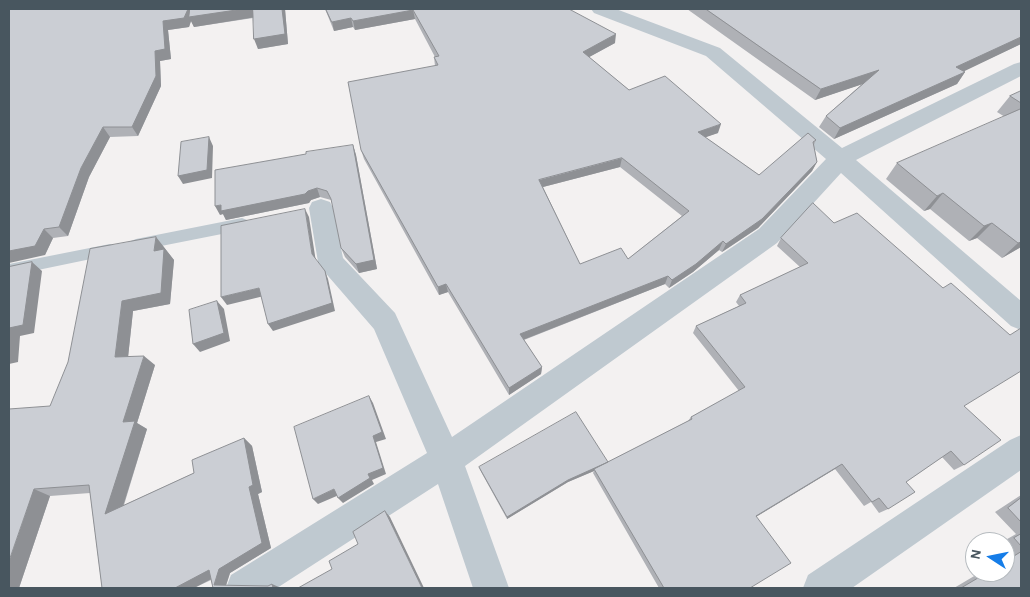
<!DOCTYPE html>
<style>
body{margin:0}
#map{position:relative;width:1030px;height:597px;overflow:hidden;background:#f3f1f1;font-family:"Alegreya Sans",sans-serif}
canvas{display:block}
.frame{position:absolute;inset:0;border:10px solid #48565f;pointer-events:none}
.north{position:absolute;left:965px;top:532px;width:50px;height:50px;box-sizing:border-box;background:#fff;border:1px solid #b6bbbf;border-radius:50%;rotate:281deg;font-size:14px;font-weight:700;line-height:20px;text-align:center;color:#48565f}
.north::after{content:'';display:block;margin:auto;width:18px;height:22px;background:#167de8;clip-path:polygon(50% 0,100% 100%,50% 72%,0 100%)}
</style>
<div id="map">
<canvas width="1030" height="597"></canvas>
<div class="frame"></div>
<div class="north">N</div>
</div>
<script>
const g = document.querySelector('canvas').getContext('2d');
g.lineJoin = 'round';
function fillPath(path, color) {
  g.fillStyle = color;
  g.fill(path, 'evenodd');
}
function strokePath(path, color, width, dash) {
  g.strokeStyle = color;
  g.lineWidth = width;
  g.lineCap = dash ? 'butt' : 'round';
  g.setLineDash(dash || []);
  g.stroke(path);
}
fillPath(new Path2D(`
 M242,218L247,220L249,224L247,228L242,230L136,251L131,249L128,245L131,241L136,239Z
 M110,244L115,246L118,250L115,254L9,276V264Z`), '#bfc9d0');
fillPath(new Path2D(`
 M591,9H616L720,48L842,148L1014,64L1021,62V76L856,160L1021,301V330L1011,326L841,173L777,243L465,466L509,588H473L438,484L277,588H226L231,575L427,453L374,329L322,269L318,262L309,208L312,202L321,199L330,202L333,208L343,258L395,313L452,437L759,229L826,159L706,56L594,13Z
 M1021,435V470L852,588H803L808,575L1010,440Z`), '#bfc9d0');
fillPath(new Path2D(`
 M9,9H285L288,44L258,49L253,18L194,27L191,21L189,27L168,30L171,59L160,61L161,86L138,136L110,137L89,177L68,236L53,238L45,255Z
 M325,9H569L615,43L589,57L629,90L718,133L705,137L759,175L816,140L814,145L817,162L812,171L758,228L722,252L719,250L693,272L669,288L665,284L524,340L542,367L541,374L509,395L448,292L439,295L364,159L361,150L435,66L434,57H435L415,19L355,30L353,27L334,31ZM620,167L682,216L628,259L580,264L543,187Z
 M687,9H1021V44L963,71L965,72L957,84L834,139L819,127L826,116L862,84L815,100Z
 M1021,91V247L1002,258L977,238L969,241L930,209L924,211L886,179L897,163L1005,117L997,112L1010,96Z
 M353,145L356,155L377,269L359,273L345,257L341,248L332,203L331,200L320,197L311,200L309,203L226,220L223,214L220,215Z
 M156,237L174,260L170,304L133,311L128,357L155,365L137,423L147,429L124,505L194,473L244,438L252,446L262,492L258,494L271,548L230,573L226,586L281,588H213L211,580L194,588H102L90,493L50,496L19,588H9L50,406Z
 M781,238L964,406V465L954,470L942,457L906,482L888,509L879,513L871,502L864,506L835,469L757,516L750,588H659L593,473L594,471L568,482L507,519L480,470L479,467L608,462L688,421L691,417L739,391L693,333L696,326L739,306L736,302L740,295L800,267L777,246Z
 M1021,495V588H954L981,572H1005V557L1012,553L1005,546V542H1002L1016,534L995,512Z`), '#afb1b6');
fillPath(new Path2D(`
 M188,9H253L256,17L194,27L191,21L189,27L168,30L171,59L160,61L161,86L138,136L132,127L155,51L163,21Z
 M282,9H285L288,44L258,49L254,39Z
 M413,10L415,19L355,30L353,21Z
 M351,18L353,27L334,31L332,22Z
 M616,34L615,43L582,61L583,52Z
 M1021,37V44L948,79L956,67Z
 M879,70L872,81L815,100L821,89Z
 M965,72L957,84L834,139L840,128Z
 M721,124L718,133L695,141L698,132Z
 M103,127L110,137L89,177L68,236L59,227L81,168Z
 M209,137L213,146L212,178L183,184L178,176Z
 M353,145L356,155L377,269L359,273L356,264Z
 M622,158L620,167L539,188V180Z
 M817,162L812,171L758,228L722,252L726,244Z
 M317,188L320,197L311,200L309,203L226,220L223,214L220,215L215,206L308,191Z
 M943,193L930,209L924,211L937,196Z
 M305,209L309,217L316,262L312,254Z
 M992,223L977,238L969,241L984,226Z
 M44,229L53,238L45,255L9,263V251Z
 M156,237L174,260L170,304L133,311L127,367L115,357L122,301L154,251Z
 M723,241L719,250L693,272L669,288L672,280Z
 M1021,242V247L1002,258L1018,243Z
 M32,262L42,271L34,333L20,336L18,362L9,364V328Z
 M325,271L328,279L335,311L273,331L268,324Z
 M668,276L665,284L520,341V334Z
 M446,284L448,292L439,295L438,287Z
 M259,288L264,296L227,305L221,297Z
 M217,301L224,309L230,341L200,352L193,344Z
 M144,356L155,365L137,423L147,429L119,519L105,514L123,422Z
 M542,367L541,374L509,395V388Z
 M369,396L373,403L386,439L376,442L386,474L372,480L374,484L343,503L338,498L368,474Z
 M244,438L252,446L262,492L258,494L271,548L230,573L225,588L214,585L217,576L194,588H175L249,487Z
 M608,462L594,469V471L568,482L507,519V517L568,480Z
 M842,464L835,469L751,520L756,516Z
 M34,489L50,496L19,588H9V561Z
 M334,489L339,495L318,504L313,499Z
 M385,511L390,517L424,588H422Z
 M272,584L281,588H273Z`), '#8e9094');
const building = new Path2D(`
 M9,9H188L184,18L163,21L165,49L155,51L156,76L132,127H103L81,168L59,227L44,229L35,246L9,251Z
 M190,9H243L189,17Z
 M253,9H282L285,34L254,39Z
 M326,9H569L616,34L583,52L629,90L665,76L721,124L698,132L759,175L808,133L816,140L813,142L817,162L762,219L726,244L723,241L696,264L672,280L668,276L520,334L542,367L509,388L446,284L438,287L361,150L348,82L438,65L434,57L439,56L413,10L353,21L351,18L332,22ZM622,158L689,211L628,259L621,248L580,264L539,180Z
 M706,9H1021V37L956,67L965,72L840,128L826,116L879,70L821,89Z
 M1021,91V103L1010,96Z
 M1021,109V242L1018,243L992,223L984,226L943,193L937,196L897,163Z
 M209,137L207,170L178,176L181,142Z
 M353,145L374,260L356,264L341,248L331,199L327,191L317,188L308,191L305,194L221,211V205L215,206V170L306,154V152Z
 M813,203L834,223L857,213L943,288L951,283L1010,335L1021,328V371L964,406L1001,440L964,465L951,451L906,482L915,492L888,509L879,498L872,502L842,464L756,516L791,563L750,588H664L594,469L692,419L691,417L745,387L696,326L746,303L740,295L808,263L781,238Z
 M305,209L312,254L325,271L332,303L268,324L259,288L221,297V226Z
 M156,237L154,251L164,249L161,293L122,301L115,357L144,356L123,422L135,421L105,514L194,473L192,460L244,438L253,485L249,487L262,543L219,569L214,585L268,586L272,584L273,588H213L209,570L175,588H102L89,485L34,489L9,561V409L50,406L68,362L90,249Z
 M32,262L23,325L9,328V331V267Z
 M217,301L224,333L193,344L189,310Z
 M369,396L382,432L373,436L383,468L368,474L370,478L338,498L334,489L313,499L294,427Z
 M576,412L608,462L568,480L507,517L479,467Z
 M1021,498V522L1008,508Z
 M385,511L422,588H298L332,569L329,561L358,544L353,532Z
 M1021,534V546L1014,538Z
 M1021,552V588H961L988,572H1005V562Z`);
fillPath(building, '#cbced4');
strokePath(building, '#8e9094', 1);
</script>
